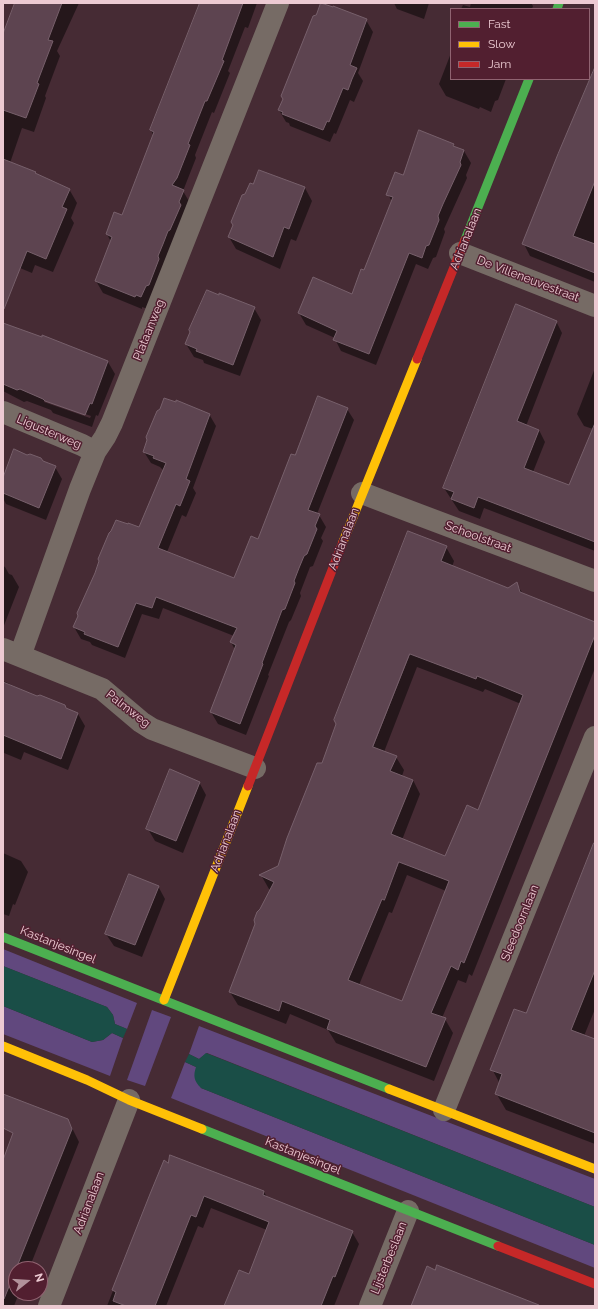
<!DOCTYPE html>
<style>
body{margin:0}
#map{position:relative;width:598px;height:1309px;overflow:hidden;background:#462b34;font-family:Raleway,sans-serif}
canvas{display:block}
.frame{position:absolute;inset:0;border:4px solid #eccad2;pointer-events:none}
.legend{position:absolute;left:450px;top:8px;width:140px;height:72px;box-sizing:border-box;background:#521f30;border:1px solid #906371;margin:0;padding:5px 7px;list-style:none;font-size:12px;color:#eccad2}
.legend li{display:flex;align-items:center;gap:8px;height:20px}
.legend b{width:20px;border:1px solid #906371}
.north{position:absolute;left:8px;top:1261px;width:40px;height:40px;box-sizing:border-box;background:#521f30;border:1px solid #906371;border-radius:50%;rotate:73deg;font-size:11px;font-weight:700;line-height:16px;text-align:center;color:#eccad2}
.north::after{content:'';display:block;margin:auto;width:14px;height:18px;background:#b2929b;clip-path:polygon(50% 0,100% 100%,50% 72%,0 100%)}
</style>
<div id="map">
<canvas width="598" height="1309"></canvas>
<div class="frame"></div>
<ul class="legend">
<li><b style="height:5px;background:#4caf50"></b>Fast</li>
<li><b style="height:5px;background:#ffc107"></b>Slow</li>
<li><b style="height:5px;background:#c62828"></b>Jam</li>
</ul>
<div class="north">N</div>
</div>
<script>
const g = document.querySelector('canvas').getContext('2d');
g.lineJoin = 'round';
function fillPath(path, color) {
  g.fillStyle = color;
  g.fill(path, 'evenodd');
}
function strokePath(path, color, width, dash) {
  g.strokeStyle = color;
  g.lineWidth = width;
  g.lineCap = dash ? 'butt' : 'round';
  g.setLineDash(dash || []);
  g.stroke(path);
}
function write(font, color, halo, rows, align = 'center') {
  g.font = font + ' Raleway,sans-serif';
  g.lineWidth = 3;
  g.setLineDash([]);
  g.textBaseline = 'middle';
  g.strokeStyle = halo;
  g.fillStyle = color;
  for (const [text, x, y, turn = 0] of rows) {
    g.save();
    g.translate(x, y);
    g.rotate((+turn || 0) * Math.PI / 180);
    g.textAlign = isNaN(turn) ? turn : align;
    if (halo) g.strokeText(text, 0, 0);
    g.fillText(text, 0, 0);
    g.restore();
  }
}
fillPath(new Path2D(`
 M3,949L137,1003L127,1029L115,1024L113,1015L107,1007L3,966Z
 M3,1006L92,1042L103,1040L112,1033L123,1038L110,1076L3,1034Z
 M152,1010L171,1017L145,1086L127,1080Z
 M199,1026L595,1179V1207L207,1053L199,1059L189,1054Z
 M185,1062L196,1067L201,1088L595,1245V1268L171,1098Z`), '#61487e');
fillPath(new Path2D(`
 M3,966L107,1007L113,1015L115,1024L127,1029L123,1038L112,1033L103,1040L92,1042L3,1006Z
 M206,1053L595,1207V1245L201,1088C194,1081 193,1076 196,1067L185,1062L189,1054L199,1059Z`), '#1a4e47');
fillPath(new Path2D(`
 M16,3H79L57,51L60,56L45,96L46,98L34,132L22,128L10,163L69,189L77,203L71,218L74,223L53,272L35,265L32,273L3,261V37Z
 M201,3H257L248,28L245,27L228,71L230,73L214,113L212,112L195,155L196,158L183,191L190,203L148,309L142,307V309L103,293L96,281L111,242L107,234L122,216L153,135L151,130Z
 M394,3H429L424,19L397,9Z
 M471,3H531L533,6L532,9H461L463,5L470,7Z
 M366,20L373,32L358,73L363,81L354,102L350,100L336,134L334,133L330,142L290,126L289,123L286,122L279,110Z
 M451,53V79H506L498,100L495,101L491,112L480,107L479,109L446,96L439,84Z
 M595,65V282L530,256L524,244Z
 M453,145L455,148L464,151L471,163L466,175L467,178L444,229L445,232L436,257L433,258L428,269L416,264L376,365L341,351L335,339V338L306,325L299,313L352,295L365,272L392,202L388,194L403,176Z
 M259,172L305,188L312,201L296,241L291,239L280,269L236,249L229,237L246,195L253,185Z
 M254,308L261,320L240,376L204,363L203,360L194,357L186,344Z
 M556,321L562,333L526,426L539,430L545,442L533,472L569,486L593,429L584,426L577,414L595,368V551L484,508L480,519L459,511L444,488Z
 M3,324L108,362L115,374L98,416L96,415L92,427L53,413L51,410L27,401L24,402L3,391ZM44,400L91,416L90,418L44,402Z
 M347,409L354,420L317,514L319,515L326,527L321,538L323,541L313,566L310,567L300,593L301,596L291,620L289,622L268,675L269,676L246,735L218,724L211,712L235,650L231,642L234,636L163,608L159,619L142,614L125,658L92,645L90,642L81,639L74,627L100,561L140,528L164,471L160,467L151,463L144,452L209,414L216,426L193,488L196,493L186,517L182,515L167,552L235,579L259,540L295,456Z
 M42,462L55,467L62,479L46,520L6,504L3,498V480Z
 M446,547L454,561L452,567L508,589L516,583L523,594L595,627V668L472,976L469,974L466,983L458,980L442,1018L445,1019L453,1033L434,1081L336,1043L328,1030L290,1014L286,1024L238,1005L230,992L261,910L271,890L269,889L261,875L279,867L322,765ZM417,667L483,692L485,689L521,704L479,811L446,857L402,840L420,794L413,780L402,776L404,770L396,757L384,752ZM407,875L446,891L403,1002L359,985L389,912L392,913Z
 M3,566L5,567L9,574L12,575L19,587L3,628Z
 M3,681L10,684L11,686L78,714L85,726L68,770L24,752L21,760L4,753Z
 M199,782L206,795L183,853L155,841L148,829Z
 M595,843V1009L584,1036L595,1040V1144L506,1110L496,1093L500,1084L492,1069L526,1015Z
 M3,853L21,861L28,872L15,905L13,904L9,916L3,914Z
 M158,886L165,899L142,957L114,946L106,934Z
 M68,1120L79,1142L29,1269H16V1293H19L14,1306H3V1163Z
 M171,1156L264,1192L267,1197L352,1232L359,1244L334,1306H225L249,1276L267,1230L211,1208L203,1228L198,1226L166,1306H107L164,1161L168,1164Z`), '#0007');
const building = new Path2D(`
 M15,3H62L48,40L53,41L37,83L39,84L26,118L3,110V34Z
 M200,3H243L222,60L224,61L207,101H205L188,144L190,145L177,178L172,185L184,190L179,202L181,205L170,230L168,231L163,244L158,256L159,259L149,285L146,286L141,297L136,295L135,297L95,281L112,237L106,234L114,212L122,215L154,132L150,130Z
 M321,3L333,7V6L367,19L350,65L357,68L352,79L348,90L343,88L329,122L327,121L323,130L282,114L283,112L278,110L283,99L281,96L313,16L316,15Z
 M595,67V181L573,236L595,244V273L522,244L558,154Z
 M419,130L454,144L453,146L464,150L460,162L461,165L443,204L438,216L439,220L429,245L426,246L422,258L409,253L369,354L333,340L337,331L298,313L313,277L352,294L361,269L364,270L393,197L386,195L395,172L403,175Z
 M3,159L36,172L35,173L70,189L62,207L67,209L46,259L27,251L4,309H3Z
 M259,170L305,187L289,229L284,227L273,257L228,237L233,225L231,222L242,195L245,194L250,183L253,184Z
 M207,290L219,295V293L255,307L233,365L196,351L197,349L185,344L190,332L189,330Z
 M516,304L557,321L517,421L539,430L524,468L569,485L595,423V542L478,497L474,508L451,499L454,492L443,488Z
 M3,323L42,337V335L108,361L92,404L90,403L85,415L45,401L43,399L20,389L17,390L3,384Z
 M318,396L348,408L308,510L320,514L315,526L317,529L307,554L304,556L299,568L294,581L295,583L285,609L282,610L262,663L263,664L240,724L210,712L236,645L230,642L237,628L156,597L152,608L136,603L118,647L84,634L85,632L73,627L78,616L77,613L95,573L99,561L98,559L109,533L111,531L116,520L128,524V523L139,527L166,463L153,458L154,456L143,452L147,440L146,437L157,411L160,409L164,398L176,402V400L210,414L186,479L190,481L180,506L176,504L158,548L234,578L251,536L258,539L291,454L295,455Z
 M14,449L27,455L30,454L41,458L43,461L56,466L39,508L3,493V478Z
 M408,531L447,546L441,561L508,588L517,582L520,592L595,622V635L464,963L461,961L458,970L451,966L431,1013L446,1018L426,1067L327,1029L330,1020L282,1001L279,1011L229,992L255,924L254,920L257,912L260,909L274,882L259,875L278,866L287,838L317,763H322L336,724L334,720ZM410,654L476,679L477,676L523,695L478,810L467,805L445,856L391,834L413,780L390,771L397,756L373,747ZM399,862L449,881L402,1001L348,980L382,899L384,900Z
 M3,682L37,696L40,695L65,705L66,708L78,713L61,759L3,735Z
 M170,769L200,782L176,841L146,829Z
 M594,843H595V970L571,1030L595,1039V1133L495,1094L502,1074L490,1070L514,1009L526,1013Z
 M129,874L159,886L135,945L105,934Z
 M3,1094L68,1119L72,1129L4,1299H3V1160L13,1133L3,1128Z
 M170,1155L264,1191L263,1195L353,1231L335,1277L333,1276L321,1306H224L239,1270L249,1274L269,1222L204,1196L196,1217L191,1215L155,1306H126L113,1301L116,1292L112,1290L150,1194L164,1160L168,1163Z
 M437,1265L539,1305V1306H411L427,1266L435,1270Z`);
fillPath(building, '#5d4450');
strokePath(building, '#77606b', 1);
strokePath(new Path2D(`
 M460,253L595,306
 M3,412L82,445L95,452
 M362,493C439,523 517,551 595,581
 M3,649L102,689L141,722L152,729L255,768
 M20,656L80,489L95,452L105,437L112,423L278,3
 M444,1110L595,737
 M49,1306L129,1100
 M370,1306L408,1211`), '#766b65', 22);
strokePath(new Path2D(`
 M557,9L559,3
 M465,240L529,79
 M3,937L389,1089
 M202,1129L498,1246`), '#4caf50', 9);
strokePath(new Path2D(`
 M343,542L417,359
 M164,1000L248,786
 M3,1046L87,1080L129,1100L202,1129
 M389,1089L595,1169`), '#ffc107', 9);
strokePath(new Path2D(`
 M417,359L465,240
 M248,786L343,542
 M498,1246L595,1284`), '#c62828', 9);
write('12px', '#eccad2', '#521f30', [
 ["Adrianalaan",466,239,-68],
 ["De Villeneuvestraat",528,279,21],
 ["Plataanweg",149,330,-68],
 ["Ligusterweg",49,432,23],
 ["Schoolstraat",478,537,20],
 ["Adrianalaan",344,539,-69],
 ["Palmweg",128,709,38],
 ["Adrianalaan",226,841,-69],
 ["Sleedoornlaan",520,923,-68],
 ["Kastanjesingel",58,945,22],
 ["Kastanjesingel",303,1156,22],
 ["Adrianalaan",89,1203,-69],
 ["Lijsterbeslaan",389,1258,-68]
]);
</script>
